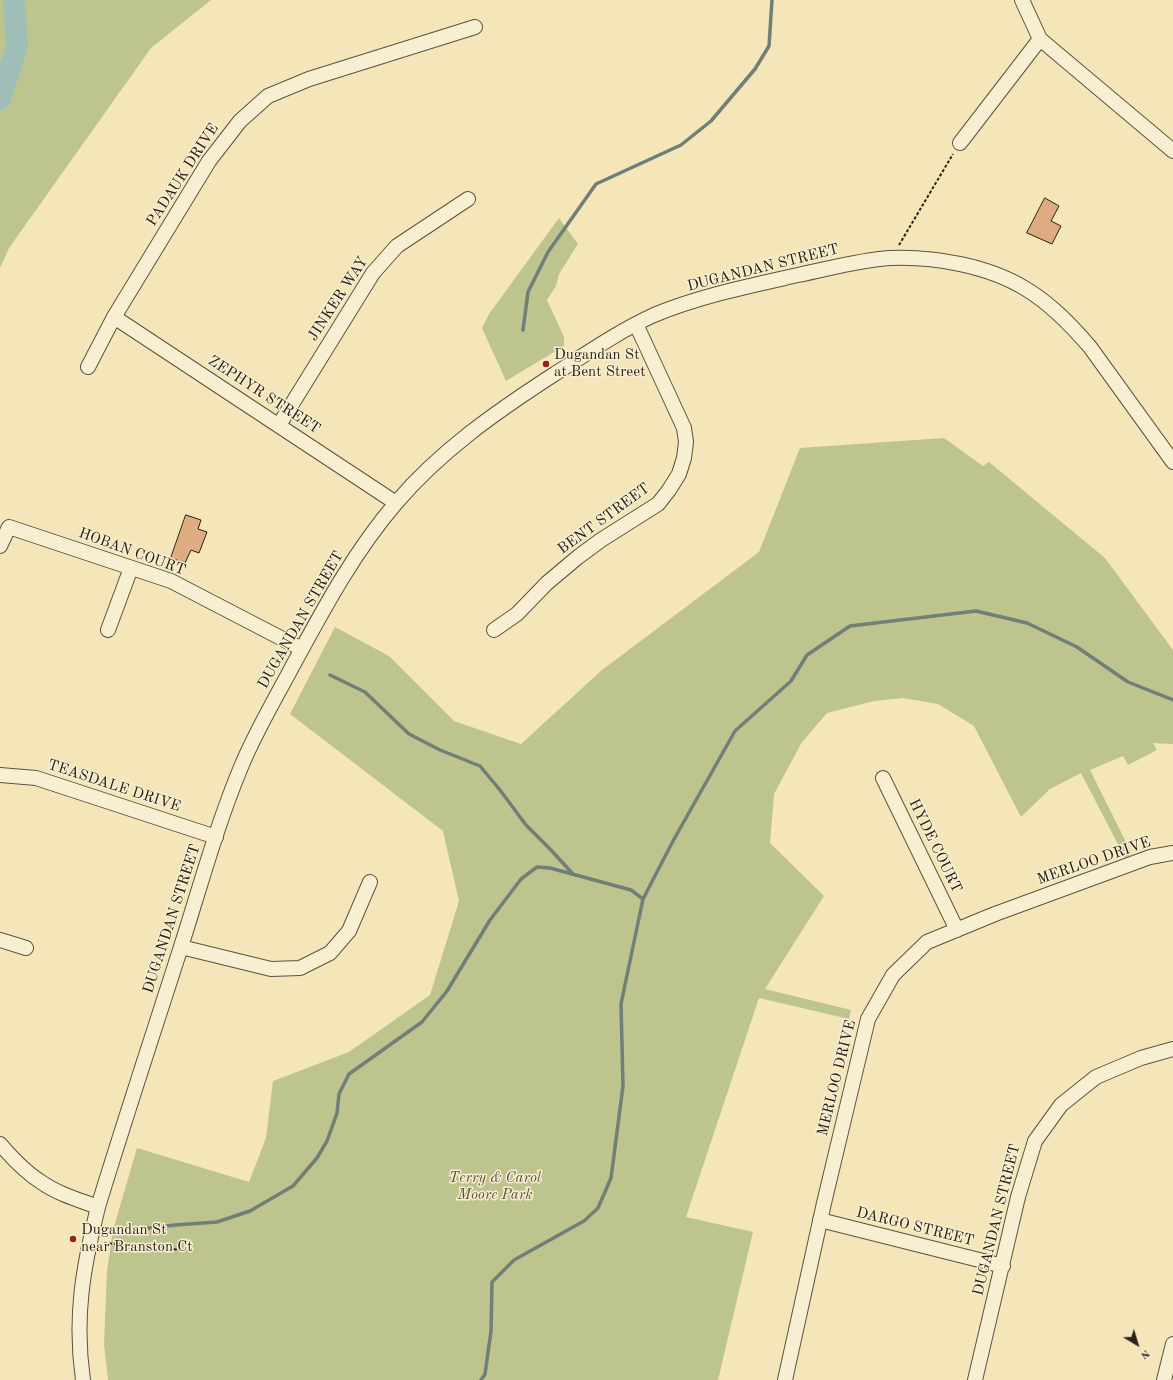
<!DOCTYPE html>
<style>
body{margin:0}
#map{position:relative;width:1173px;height:1380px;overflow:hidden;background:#f4e6b9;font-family:"Old Standard TT",serif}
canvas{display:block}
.north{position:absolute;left:1117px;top:1324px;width:40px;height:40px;-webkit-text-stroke:3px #f8efd2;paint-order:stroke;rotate:142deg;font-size:11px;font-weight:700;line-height:16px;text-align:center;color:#2a2018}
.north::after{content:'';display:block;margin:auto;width:14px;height:18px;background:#2a2018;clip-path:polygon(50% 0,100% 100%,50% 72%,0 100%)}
</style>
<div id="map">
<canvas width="1173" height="1380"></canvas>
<div class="north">N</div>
</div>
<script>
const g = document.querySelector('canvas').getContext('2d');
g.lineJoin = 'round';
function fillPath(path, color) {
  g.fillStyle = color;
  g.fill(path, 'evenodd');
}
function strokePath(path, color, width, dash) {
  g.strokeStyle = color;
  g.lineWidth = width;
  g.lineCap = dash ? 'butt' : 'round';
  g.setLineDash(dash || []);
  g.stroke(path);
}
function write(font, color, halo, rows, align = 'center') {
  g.font = font + ' "Old Standard TT",serif';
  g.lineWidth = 3;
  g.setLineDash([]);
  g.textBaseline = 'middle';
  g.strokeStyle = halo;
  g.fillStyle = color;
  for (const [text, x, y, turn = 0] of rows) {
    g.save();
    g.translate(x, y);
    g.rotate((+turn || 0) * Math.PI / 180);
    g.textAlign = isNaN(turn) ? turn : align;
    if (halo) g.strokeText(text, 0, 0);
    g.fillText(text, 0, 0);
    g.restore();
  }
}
fillPath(new Path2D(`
 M0,0H211L151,48L9,248L0,268Z
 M559,218L578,244L559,274L556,286L547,300L564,337V346L506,381L482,328L489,314Z
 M944,438L983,466L989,462L1105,558L1173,650V744L1153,743L1157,750L1128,765L1123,756L1090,770L1132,854L1125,858L1081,773L1050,789L1021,817L974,726L938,704L903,698L874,701L827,713L802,742L774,794L770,843L824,896L765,989L851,1010L849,1019L759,998L686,1217L753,1232L718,1380H108L104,1345L107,1271L113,1230L137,1148L249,1182L266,1138L273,1081L349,1052L430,995L459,901L443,831L290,714L335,627L389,656L454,721L521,744L602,670L759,552L800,448Z`), '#bec48d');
strokePath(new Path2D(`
 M523,330L528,292L548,252L596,184L681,145L711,121L755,69L769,46L772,0
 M330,675L365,692L409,734L440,750L480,766L500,790L526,825L550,849L573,874
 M133,1230L175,1225L217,1222L250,1211L293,1186L317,1158L327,1141L337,1113L339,1094L349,1074L422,1022L447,991L490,920L521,879L537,867L550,868L631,890L643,899
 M481,1380L485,1374L491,1331L492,1282L514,1260L584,1221L598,1208L611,1178L623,1086L621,1004L643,899L673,841L735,731L791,681L807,655L850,626L976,611L1027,623L1077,647L1128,682L1173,700`), '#707f77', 3.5);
strokePath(new Path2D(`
 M0,99L17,46L14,0`), '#9ebeb7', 22);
const building = new Path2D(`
 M1045,198L1059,206L1051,221L1061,226L1052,244L1027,233Z
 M186,515L201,520L198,529L207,532L199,553L191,550L185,563L171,558Z`);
fillPath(building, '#deac80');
strokePath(building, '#2a2018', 1);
const minor = new Path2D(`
 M1022,0L1040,39L1173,151
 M960,143L1040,39
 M114,317L396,503
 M88,367L114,317L209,161L240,121L268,96L309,79L475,27
 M279,425L373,273L397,246L468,199
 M0,546L9,527L171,581L302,649
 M108,630L131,568
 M494,630L517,614L547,583L578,557L601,540L658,504L669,490L679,474L684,458L686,442L684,428L636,324
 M0,775L36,778L216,837
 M883,778L957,930
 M0,940L26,948
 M181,947L271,969L300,968L330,953L349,931L370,882
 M0,1144C12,1158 25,1172 41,1182C58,1194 79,1200 98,1207
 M820,1220L1003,1266
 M83,1380C74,1317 83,1268 98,1207C124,1122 152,1037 179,953C199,891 216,827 241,767C255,733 274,701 291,669C322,612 353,553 396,503C440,451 496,412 553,375C586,354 619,331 654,315C700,296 749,286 798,275C828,269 859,260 890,258C934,256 989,266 1026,289C1051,304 1071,325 1090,347L1173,462
 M785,1380L824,1203L868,1019L893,975L927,942L995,914L1150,857L1173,853
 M975,1380L1018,1197L1035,1141L1061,1105L1096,1077L1141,1058L1173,1049
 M1164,1380L1173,1344`);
strokePath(minor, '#5c5240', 16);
strokePath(new Path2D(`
 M899,245L953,154
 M104,1243L193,1251`), '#2a2018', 2, [3, 2]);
strokePath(minor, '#f8efd2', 14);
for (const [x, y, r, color] of [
 [546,364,4,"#8f2418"],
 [73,1239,4,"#8f2418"]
]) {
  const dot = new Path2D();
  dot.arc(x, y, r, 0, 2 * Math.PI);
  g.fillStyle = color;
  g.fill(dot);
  strokePath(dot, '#f8efd2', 1.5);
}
write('15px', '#2a2018', '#f8efd2', [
 ["PADAUK DRIVE",183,175,-57],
 ["DUGANDAN STREET",763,268,-14],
 ["JINKER WAY",338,299,-57],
 ["ZEPHYR STREET",264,395,33],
 ["BENT STREET",604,519,-36],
 ["HOBAN COURT",132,552,20],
 ["DUGANDAN STREET",301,620,-60],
 ["TEASDALE DRIVE",114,786,18],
 ["HYDE COURT",935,846,64],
 ["MERLOO DRIVE",1094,861,-19],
 ["DUGANDAN STREET",172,919,-72],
 ["MERLOO DRIVE",837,1078,-76],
 ["DUGANDAN STREET",997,1220,-76],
 ["DARGO STREET",915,1227,14]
]);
write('15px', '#2a2018', '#f8efd2', [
 ["Dugandan St",554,355],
 ["at Bent Street",554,372],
 ["Dugandan St",81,1230],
 ["near Branston Ct",81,1247]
], 'left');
write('italic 15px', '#56513b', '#f8efd2', [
 ["Terry & Carol",495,1178],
 ["Moore Park",495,1195]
]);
</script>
